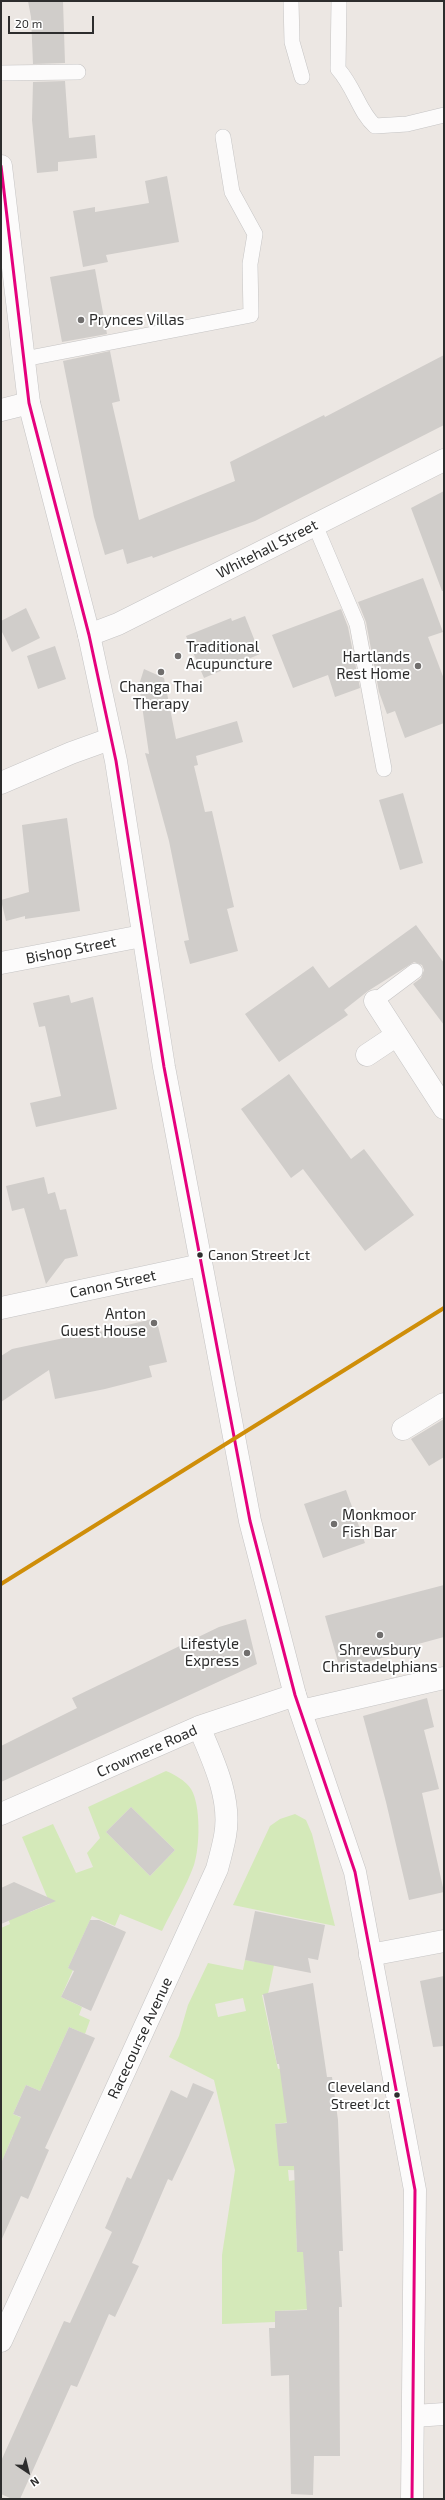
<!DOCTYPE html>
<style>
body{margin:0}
#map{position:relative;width:445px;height:2500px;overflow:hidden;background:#ece7e3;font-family:"Exo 2",sans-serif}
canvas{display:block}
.frame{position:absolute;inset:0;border:2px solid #2d2d2d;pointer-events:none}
.north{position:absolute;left:8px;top:2452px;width:40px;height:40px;-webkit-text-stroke:3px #fff;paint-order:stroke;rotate:145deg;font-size:11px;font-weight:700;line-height:16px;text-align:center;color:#2d2d2d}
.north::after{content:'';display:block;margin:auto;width:14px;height:18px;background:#2d2d2d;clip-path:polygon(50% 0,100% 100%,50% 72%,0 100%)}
.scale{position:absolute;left:8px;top:16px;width:86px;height:18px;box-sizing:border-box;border:2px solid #2d2d2d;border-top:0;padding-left:5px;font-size:12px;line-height:14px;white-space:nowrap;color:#2d2d2d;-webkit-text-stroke:3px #fff;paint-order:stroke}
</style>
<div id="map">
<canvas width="445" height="2500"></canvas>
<div class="frame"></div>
<div class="north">N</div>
<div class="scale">20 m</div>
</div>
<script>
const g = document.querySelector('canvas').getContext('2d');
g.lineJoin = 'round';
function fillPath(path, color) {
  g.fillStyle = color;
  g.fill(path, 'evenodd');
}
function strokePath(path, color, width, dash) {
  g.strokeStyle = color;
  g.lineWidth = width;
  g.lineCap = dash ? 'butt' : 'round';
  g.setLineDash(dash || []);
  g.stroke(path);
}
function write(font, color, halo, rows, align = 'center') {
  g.font = font + ' "Exo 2",sans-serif';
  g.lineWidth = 4;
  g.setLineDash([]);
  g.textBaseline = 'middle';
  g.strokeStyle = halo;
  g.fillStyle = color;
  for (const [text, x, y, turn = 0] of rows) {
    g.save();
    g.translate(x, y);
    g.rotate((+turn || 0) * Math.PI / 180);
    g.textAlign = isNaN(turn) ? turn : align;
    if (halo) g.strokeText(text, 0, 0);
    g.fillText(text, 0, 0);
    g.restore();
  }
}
fillPath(new Path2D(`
 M166,1771C174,1774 186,1781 191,1789C201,1805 200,1847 194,1865C186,1887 172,1910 162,1931L120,1914L115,1926L92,1916L68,1968L73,1970L61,1997L82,2007L79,2015L90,2020L85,2034L69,2027L40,2091L26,2085L13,2114L42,2127L33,2143L13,2135L2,2161L1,1928L10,1924L7,1916L30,1912L50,1904L22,1837L53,1824L76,1873L93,1867L87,1853L100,1838L88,1807ZM131,1807L175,1850L150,1876L106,1832Z
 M295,1814L306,1820L312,1834L335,1926L233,1905L270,1826L280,1819Z
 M245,1960L274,1965L268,1994L262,1995L278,2069L304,2064L291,2122L275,2124L277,2138L315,2171L288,2170L289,2181L295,2180L297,2252H307C305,2272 302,2292 313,2309L275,2311V2322L222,2324V2255L235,2170L214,2080L169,2057L179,2036L188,2005L208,1963L243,1970ZM243,1998L246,2011L218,2017L215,2004Z`), '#d4e9b9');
fillPath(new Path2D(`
 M28,1H63L65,63L33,64L31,17Z
 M65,81L69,138L95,135L97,158L58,162V171L37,173L32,120L33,82Z
 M167,176L179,242L106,255L108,262L83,267L73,211L95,207V212L149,203L145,181Z
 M95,269L107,334L62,342L50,277Z
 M110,351L120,401L112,403L139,520L235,481L230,462L324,415L325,417L444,355V425L255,521L153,558L152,556L127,564L123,549L105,555L94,517L63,361Z
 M444,491V591H442L411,508Z
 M423,578L443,632L428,637L444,679V723L405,738L395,711L387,714L379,692L366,622L358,602Z
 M26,608L40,638L12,652L1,630V621Z
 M341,609L348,627L360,688L335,697L328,675L293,688L272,635Z
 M245,616L260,654L204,678L186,636L231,618L232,621Z
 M55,646L66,679L38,689L27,656Z
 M144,669L164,678L176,739L237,721L243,742L196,756L198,765L194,766L205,812L212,811L234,907L227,909L238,951L190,964L184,941L189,940L169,841L145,753L149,754L139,685Z
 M403,793L423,863L400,870L379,800Z
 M67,818L80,911L25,919V916L6,921L1,900L29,892L22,825Z
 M416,925L444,963V1025L413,984L421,978L424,970L422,965L414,962L368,991L344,1010L348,1015L279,1062L245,1014L313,966L329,988Z
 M69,995L71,1003L93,997L117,1109L36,1127L30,1103L61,1096L45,1026L39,1027L33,1003Z
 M289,1074L351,1159L364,1149L414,1215L365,1251L303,1169L291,1178L241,1109Z
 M44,1177L48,1194L55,1192L60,1210L66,1209L78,1256L65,1259L46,1284L24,1208L12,1211L6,1186Z
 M156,1318L167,1362L149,1366L152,1377L105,1389L55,1399L49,1370L1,1402V1356L12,1349L78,1335L79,1337Z
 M444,1419V1457L429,1466L411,1439Z
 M346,1490L365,1543L323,1558L304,1504Z
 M444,1585V1637L396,1650L397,1654L340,1669L325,1616Z
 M246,1619L257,1664L1,1782V1746L77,1708L72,1698L219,1627Z
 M427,1698L434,1727L424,1730L439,1789L422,1793L444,1892L409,1900L386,1802L363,1716Z
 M131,1807L175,1850L150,1876L106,1832Z
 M14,1882L56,1901L1,1924V1888Z
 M255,1911L325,1925L318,1960L308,1958L311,1973L245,1960Z
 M90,1920H99L126,1932L91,2011L61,1997L74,1971L68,1968Z
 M444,1976V2046L433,2047L420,1981Z
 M313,1983L327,2077H332L338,2120L343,2251H339L342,2307H339L340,2456H314L313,2495L291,2494L289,2375L271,2376L269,2328H275V2311L307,2310L303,2252H297L294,2166H279L275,2124L287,2123L279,2064H277L263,1994Z
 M69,2027L95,2038L45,2148L49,2150L28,2199L21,2196L1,2241V2163L21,2117L13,2114L26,2085L40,2091Z
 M193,2083L214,2092L172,2181L168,2179L132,2263L139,2266L115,2317L109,2314L77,2387L71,2385L20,2499H12L1,2494V2461L64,2321L70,2323L112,2232L105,2228L127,2177L131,2179L171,2090L187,2098Z`), '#d0cdca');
const service = new Path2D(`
 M291,1L292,42L302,77
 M339,1L338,69C355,88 359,112 375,126L407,124L444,115
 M1,73L78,72
 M24,359L251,315L250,264L255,234L232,192L223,137
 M315,525L357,624L384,769
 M375,1001L415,971`);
const minor = new Path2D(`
 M1,410L29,403
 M89,635L118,624L444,460
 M1,783L71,753L110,739
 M1,963L142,936
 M375,1001L444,1108
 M367,1055L397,1035
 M1,1308L201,1265
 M403,1429L444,1404
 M301,1711L444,1678
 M1,1814L199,1727L295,1695
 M370,1955L444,1941
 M1,2341L217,1869C220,1858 223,1847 225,1836C232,1799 213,1760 199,1727
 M414,2416L444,2414`);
const tertiary = new Path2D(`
 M1,166L29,403L89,635L116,761L164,1067L250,1521L295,1695L355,1872L415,2190L412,2499`);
strokePath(service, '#c5c4c4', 16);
strokePath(minor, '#c5c4c4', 23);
strokePath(tertiary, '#c5c4c4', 23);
strokePath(service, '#fcfbfb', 15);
strokePath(minor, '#fcfbfb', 22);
strokePath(tertiary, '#fcfbfb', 22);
strokePath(new Path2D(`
 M1,166L29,403L89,635L116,761L164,1067L250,1521L295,1695L355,1872L415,2190L412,2499`), '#e5007d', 3);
strokePath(new Path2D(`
 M1,1584L444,1308`), '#cf8e09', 4);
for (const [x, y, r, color] of [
 [81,320,4,"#706e6d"],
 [178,656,4,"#706e6d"],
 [418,666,4,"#706e6d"],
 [161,672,4,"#706e6d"],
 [200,1255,3.5,"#2d2d2d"],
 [154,1323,4,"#706e6d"],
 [334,1524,4,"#706e6d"],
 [380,1635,4,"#706e6d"],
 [247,1653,4,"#706e6d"],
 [397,2095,3.5,"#2d2d2d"]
]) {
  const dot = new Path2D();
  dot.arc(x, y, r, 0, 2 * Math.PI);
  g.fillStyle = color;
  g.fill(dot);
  strokePath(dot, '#fff', 1.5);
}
write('14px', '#2d2d2d', '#fff', [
 ["Canon Street Jct",208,1255],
 ["Cleveland",390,2087,"right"],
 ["Street Jct",390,2104,"right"]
], 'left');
write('15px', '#2d2d2d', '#fff', [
 ["Prynces Villas",89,320],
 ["Traditional",186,647],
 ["Acupuncture",186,664],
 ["Hartlands",410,657,"right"],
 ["Rest Home",410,674,"right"],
 ["Changa Thai",161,687,"center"],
 ["Therapy",161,704,"center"],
 ["Anton",146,1314,"right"],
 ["Guest House",146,1331,"right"],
 ["Monkmoor",342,1515],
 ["Fish Bar",342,1532],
 ["Lifestyle",239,1644,"right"],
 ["Express",239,1661,"right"],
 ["Shrewsbury",380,1650,"center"],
 ["Christadelphians",380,1667,"center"]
], 'left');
write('15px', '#2d2d2d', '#fff', [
 ["Whitehall Street",267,549,-27],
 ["Bishop Street",71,950,-11],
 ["Canon Street",113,1284,-12],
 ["Crowmere Road",147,1751,-24],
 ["Racecourse Avenue",140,2038,-65]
]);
</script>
